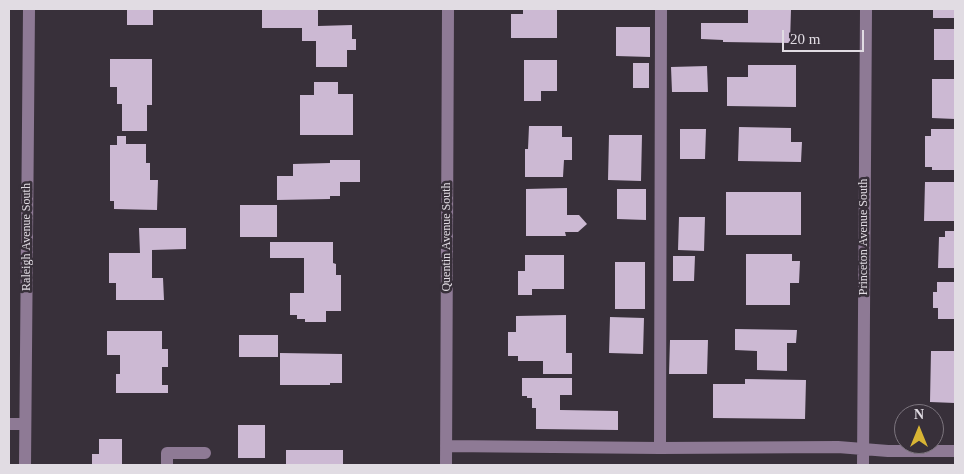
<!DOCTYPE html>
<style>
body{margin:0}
#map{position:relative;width:964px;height:474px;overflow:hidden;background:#38303a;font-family:Georgia,serif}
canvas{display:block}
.frame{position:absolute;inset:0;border:10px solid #e1dce3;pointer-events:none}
.north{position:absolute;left:894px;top:404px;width:50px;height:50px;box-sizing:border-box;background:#38303a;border:1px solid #7c757e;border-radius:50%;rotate:0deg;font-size:14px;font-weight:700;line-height:20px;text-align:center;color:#e1dce3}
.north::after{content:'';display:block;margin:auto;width:18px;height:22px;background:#d8b434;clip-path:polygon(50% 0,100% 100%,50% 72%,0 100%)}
.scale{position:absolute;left:782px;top:30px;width:82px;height:22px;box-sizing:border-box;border:2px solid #e1dce3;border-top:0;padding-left:6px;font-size:15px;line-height:18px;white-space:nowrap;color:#e1dce3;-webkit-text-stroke:4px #38303a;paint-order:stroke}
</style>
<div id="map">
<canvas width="964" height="474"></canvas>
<div class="frame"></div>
<div class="north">N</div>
<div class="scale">20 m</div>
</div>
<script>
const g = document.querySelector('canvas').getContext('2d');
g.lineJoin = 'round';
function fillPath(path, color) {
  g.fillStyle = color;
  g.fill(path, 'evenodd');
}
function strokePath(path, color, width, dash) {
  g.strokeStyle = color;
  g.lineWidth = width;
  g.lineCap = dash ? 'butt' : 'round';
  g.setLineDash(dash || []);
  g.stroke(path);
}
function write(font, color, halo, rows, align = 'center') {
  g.font = font + ' Georgia,serif';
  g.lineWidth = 5;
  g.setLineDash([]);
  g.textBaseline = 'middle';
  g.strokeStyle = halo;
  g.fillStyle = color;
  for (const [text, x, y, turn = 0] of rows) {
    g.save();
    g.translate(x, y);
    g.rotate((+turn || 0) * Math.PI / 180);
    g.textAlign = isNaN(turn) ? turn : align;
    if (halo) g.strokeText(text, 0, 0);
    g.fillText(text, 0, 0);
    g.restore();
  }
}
fillPath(new Path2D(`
 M127,9H153V25H127Z
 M523,9H557V38H511V14H523Z
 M748,9H791L790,43L723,42V40L701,39V23H748Z
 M933,9H955V18H933Z
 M262,10H318V26L352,25V39H356V50H347V67H316V41H302V28H262Z
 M616,27H650V57L616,56Z
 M934,29H955V60H934Z
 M110,59H152V105H147V131H122V104H117V87H110Z
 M524,60H557V91H541V101H524Z
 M633,63H649V88H633Z
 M748,65H796V107L727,106V77H748Z
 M707,66L708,92H672L671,67Z
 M932,79H955V119L932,118Z
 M314,82H338V94H353V135H300V95H314Z
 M529,126H562V137H572V160H564L563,177H525V149H528Z
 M739,127L791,128V142H802L801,162L738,161Z
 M680,129H706L705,159H680Z
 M931,129H955V170H932V167H925V136H931Z
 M609,135H642L641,181L608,180Z
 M117,136H126V144H146V163H150V180H158L157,210L114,209V201H110V145H117Z
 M330,160H360V182H340V196H330V199L277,200V176H293V164L330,163Z
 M925,182H955V221H924Z
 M567,188V215H579L587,224L578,232H565L566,236H526V189Z
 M617,189H646V220L617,219Z
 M726,192H801V235H726Z
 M240,205H277V237H240Z
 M679,217H705L704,251L678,250Z
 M139,228H186V249L152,250V278H163L164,300H116V283H109V253H140Z
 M945,231H955V268H938L939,237H945Z
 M270,242H333V263L336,264V275H341V311H326V322H305V319H297V315H290V293H304V258H270Z
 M746,254H792V261H800L799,283H790V305H746Z
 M525,255H564V289H532V295H518V271H525Z
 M673,256H695L694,281H673Z
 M615,262H645V309H615Z
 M937,282H955V319H938V308H933V292H937Z
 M566,315V353H572V374H543V361H518V356H508V332H516V316Z
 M610,317L644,318L643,354L609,353Z
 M735,329L797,330L796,343H787V371L757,370V351L735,350Z
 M107,331H162V349H168V367H162V385H168V393H116V374H120V355H107Z
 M239,335H278V357H239Z
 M670,340H708L707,374H669Z
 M931,351H955V403L930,402Z
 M280,353L342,354V383H330V385H280Z
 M522,378H572V395H560V410L618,411V430L536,429V408H532V398H527V396H522Z
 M745,379L806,380L805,419L713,418V384H745Z
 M238,425H265V458H238Z
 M99,439H122V465H92V454H99Z
 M286,450H343V465H286Z`), '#ccb9d3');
strokePath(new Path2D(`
 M9,424H25
 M446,446L660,448L838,447L888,451H955
 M660,448L661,9
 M25,465L29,9
 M167,465V453H205
 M446,465L448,9
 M863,465L866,9`), '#8e7a95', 12);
write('12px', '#e1dce3', '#38303a', [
 ["Raleigh Avenue South",27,237,-90],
 ["Quentin Avenue South",447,237,-90],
 ["Princeton Avenue South",864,237,-90]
]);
</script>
